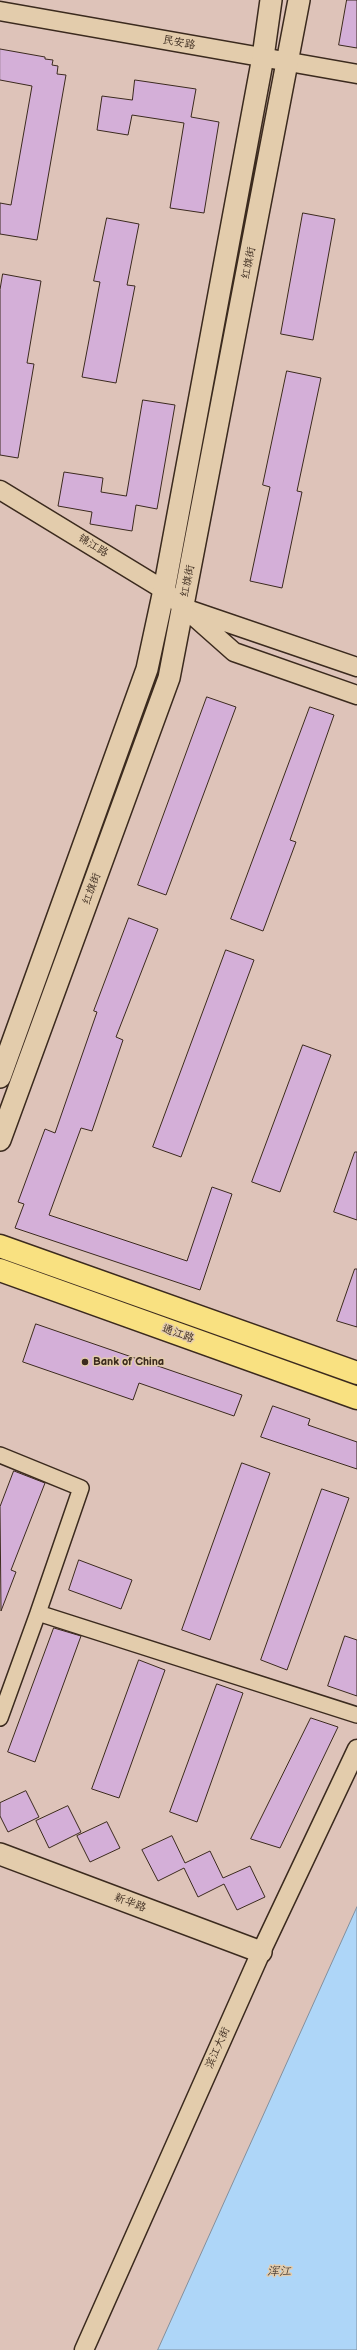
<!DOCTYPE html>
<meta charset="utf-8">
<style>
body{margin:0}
canvas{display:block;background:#dec3b9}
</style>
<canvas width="357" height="2350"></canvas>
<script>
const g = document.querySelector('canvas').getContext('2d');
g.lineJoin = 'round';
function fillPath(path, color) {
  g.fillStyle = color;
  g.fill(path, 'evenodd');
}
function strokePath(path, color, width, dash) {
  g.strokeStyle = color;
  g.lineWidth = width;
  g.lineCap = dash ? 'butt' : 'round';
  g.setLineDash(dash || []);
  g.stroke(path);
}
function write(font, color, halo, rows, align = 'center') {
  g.font = font + ' "Balsamiq Sans","LXGW WenKai TC",sans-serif';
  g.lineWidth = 3;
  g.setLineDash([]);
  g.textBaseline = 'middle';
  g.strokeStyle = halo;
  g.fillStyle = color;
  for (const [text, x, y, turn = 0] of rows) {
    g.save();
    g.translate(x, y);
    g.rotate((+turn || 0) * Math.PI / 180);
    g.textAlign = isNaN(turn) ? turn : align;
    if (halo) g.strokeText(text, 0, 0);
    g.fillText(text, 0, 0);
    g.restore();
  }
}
const water = new Path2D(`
 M357,1907V2350H158Z`);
fillPath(water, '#aed6f8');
strokePath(water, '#8091a1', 1);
const building = new Path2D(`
 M347,0H357V48L339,45Z
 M0,49L45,57V59L53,60L52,65L58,66L57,74L66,75L37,240L0,234V203L11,205L32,86L0,80Z
 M135,80L196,89L191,117L219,122L204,213L170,208L184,123L132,115L128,135L97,130L102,96L132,100Z
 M303,213L335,219L313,340L281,334Z
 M107,218L139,224L127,285L135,286L116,383L82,377L100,282L94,281Z
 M3,274L41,281L27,363L34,364L18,458L0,455V290Z
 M287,371L321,378L297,491L302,492L282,588L250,581L270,487L263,485Z
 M143,400L175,405L157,509L136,505L132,531L90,524L92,512L58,506L64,472L103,478L101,492L126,496Z
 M207,697L236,707L166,895L138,885Z
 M310,707L334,715L290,840L296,842L263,931L231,919Z
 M129,918L158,929L116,1037L123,1040L92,1131L81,1128L49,1215L187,1261L212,1187L232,1194L200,1290L15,1228L24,1204L18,1202L45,1129L55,1133L97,1012L94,1011Z
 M226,950L254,960L181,1157L153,1147Z
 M303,1045L331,1055L280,1192L252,1182Z
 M355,1152H357V1220L334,1212Z
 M355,1269H357V1327L337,1321Z
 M36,1324L242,1395L234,1416L139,1383L133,1400L23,1362Z
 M273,1406L310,1419L308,1425L357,1442V1469L261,1437Z
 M242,1463L270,1473L210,1640L182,1630Z
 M14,1471L45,1483L11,1570L16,1572L1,1611L0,1507Z
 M322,1489L349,1498L287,1670L261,1660Z
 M79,1560L132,1580L121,1609L69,1590Z
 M54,1628L81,1636L35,1762L8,1752Z
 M345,1636L357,1640V1696L328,1686Z
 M139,1660L165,1670L119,1798L92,1789Z
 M217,1684L243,1693L197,1822L170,1812Z
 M311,1718L338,1727L280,1848L251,1839Z
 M26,1791L39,1817L8,1832L0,1816V1803Z
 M68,1806L81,1832L49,1848L36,1821Z
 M107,1822L120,1848L90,1862L77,1836Z
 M172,1836L185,1863L210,1851L223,1878L250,1866L265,1897L237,1910L224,1884L198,1897L184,1868L158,1881L142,1850Z`);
fillPath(building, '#d4afd8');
strokePath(building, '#3b2a1e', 1);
const minor = new Path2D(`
 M0,1455L81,1488L38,1613L357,1715
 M0,1718L38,1613`);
const tertiary = new Path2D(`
 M0,11L357,74
 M0,490L164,590L234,652L357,695
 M190,610L357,667
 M84,2350L261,1952L357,1749`);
const secondary = new Path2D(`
 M0,1077L147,669L164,590L263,57L271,0
 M0,1140L169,678L299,0
 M0,1854L261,1952`);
const primary = new Path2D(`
 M0,1246L357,1373
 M0,1270L357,1398`);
strokePath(minor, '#3b2a1e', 18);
strokePath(tertiary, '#3b2a1e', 21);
strokePath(secondary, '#3b2a1e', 24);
strokePath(primary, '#3b2a1e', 25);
strokePath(minor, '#e3ccac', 15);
strokePath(tertiary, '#e3ccac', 18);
strokePath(secondary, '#e3ccac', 21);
strokePath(primary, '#f9e181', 22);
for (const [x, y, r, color] of [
 [85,1362,4,"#3b2a1e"]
]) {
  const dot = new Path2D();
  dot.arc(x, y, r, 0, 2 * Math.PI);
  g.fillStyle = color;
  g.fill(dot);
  strokePath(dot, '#e3ccac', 1.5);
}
write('11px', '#3b2a1e', '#e3ccac', [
 ["民安路",179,43,10],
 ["红旗街",249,263,-79],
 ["锦江路",93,546,31],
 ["红旗街",188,581,-79],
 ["红旗街",92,889,-70],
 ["通江路",178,1334,20],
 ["新华路",130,1903,21],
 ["滨江大街",218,2048,-66]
]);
write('bold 11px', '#3b2a1e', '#e3ccac', [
 ["Bank of China",93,1362]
], 'left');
write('italic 12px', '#463b34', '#e3ccac', [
 ["浑江",279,2272]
]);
</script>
